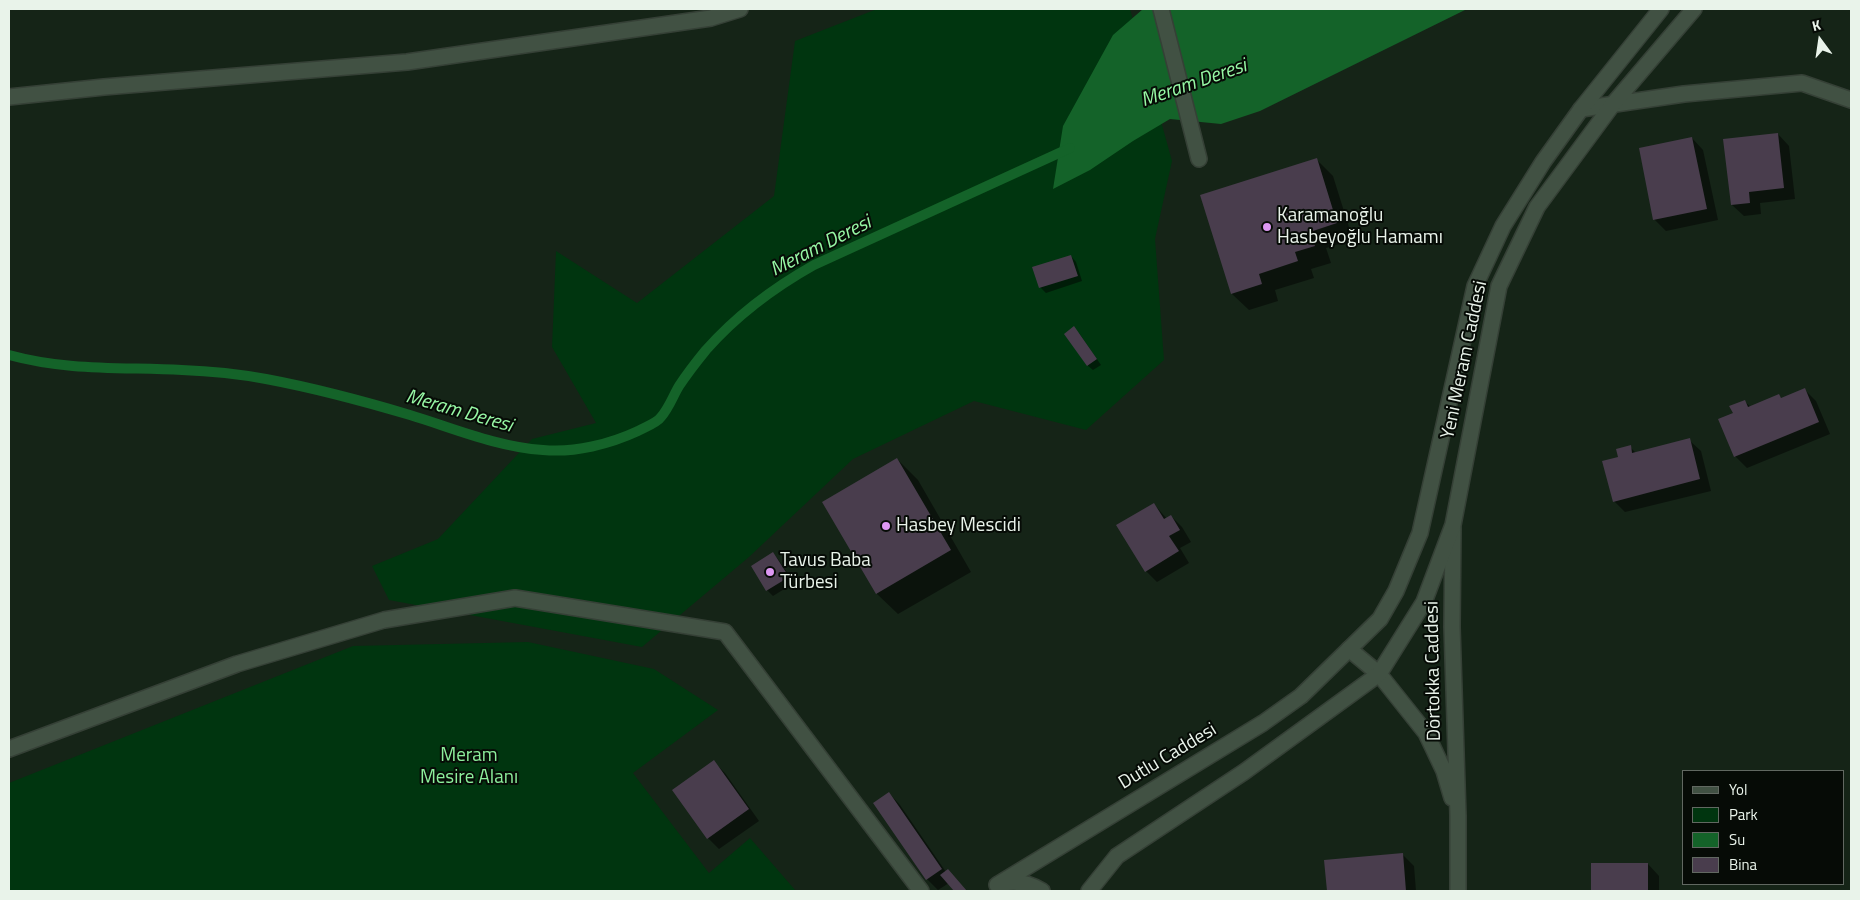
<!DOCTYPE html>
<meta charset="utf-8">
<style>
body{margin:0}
#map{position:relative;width:1860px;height:900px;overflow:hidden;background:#152417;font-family:"Titillium Web",sans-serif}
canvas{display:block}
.frame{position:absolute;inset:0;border:10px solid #e9f3ea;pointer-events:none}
.legend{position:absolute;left:1682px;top:770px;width:162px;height:115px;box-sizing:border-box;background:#060b06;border:1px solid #616861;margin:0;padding:6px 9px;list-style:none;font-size:15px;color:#e9f3ea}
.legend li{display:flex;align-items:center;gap:10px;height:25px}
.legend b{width:25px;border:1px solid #616861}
.north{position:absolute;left:1795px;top:15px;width:50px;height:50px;-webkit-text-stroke:4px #060b06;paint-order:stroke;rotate:346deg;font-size:14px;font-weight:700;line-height:20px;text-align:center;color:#e9f3ea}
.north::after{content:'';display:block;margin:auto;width:18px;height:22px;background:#e9f3ea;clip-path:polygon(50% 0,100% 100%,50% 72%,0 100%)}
</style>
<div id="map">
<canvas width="1860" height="900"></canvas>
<div class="frame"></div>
<ul class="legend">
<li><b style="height:6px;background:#415143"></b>Yol</li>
<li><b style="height:14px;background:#00350f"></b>Park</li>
<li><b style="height:14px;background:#146329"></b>Su</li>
<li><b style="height:14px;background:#493d4d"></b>Bina</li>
</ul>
<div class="north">K</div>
</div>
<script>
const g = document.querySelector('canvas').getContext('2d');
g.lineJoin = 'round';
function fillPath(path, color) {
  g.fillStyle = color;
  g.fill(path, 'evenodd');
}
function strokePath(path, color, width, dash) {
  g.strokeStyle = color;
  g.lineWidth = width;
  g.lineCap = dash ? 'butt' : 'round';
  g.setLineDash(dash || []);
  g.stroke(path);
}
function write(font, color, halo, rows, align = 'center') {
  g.font = font + ' "Titillium Web",sans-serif';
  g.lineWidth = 4;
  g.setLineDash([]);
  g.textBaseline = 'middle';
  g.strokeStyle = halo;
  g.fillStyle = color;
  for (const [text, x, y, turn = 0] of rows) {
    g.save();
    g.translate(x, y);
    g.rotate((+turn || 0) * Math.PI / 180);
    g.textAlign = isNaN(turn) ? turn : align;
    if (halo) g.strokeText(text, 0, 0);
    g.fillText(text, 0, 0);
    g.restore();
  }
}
fillPath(new Path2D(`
 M877,9H1130L1172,161L1155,239L1164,360L1086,430L974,401L853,459L749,557L642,647L389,600L372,566L438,539L532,439L596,423L552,347L556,251L637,303L774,196L795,41Z
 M528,642L654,669L718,710L633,773L709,873L750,838L796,891H9V783L353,646Z`), '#00350f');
fillPath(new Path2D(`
 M1143,9H1467L1260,111L1221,124L1170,119L1133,141L1090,170L1053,189L1063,126L1113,35Z`), '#146329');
fillPath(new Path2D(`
 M1778,134L1789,146L1795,199L1760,203L1761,214L1744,216L1732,205L1725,140Z
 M1692,138L1703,150L1718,220L1666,231L1654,219Z
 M1317,160L1333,176L1353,240L1326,248L1331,263L1311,269L1314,278L1275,290L1278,301L1249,310L1232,294L1201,196Z
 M1071,256L1076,262L1082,281L1046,293L1040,287Z
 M1079,333L1101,365L1093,370L1087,365Z
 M1805,390L1816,401L1830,434L1747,468L1735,456L1734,414L1744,401L1751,407L1779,396L1782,399Z
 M1689,440L1701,451L1711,491L1625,512L1614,501L1619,458L1630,447L1636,453Z
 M897,459L918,480L971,572L898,614L877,594L823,502Z
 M1154,504L1167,519L1171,516L1182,527L1191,542L1180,548L1189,563L1157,582L1146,571Z
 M773,553L778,559L794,583L773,596L767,590Z
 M714,762L725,773L759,821L719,849L708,838Z
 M889,793L900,805L946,872L953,876L966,891H956L949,883L938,890L927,879Z
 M1403,855L1414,866L1416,891H1328L1326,861Z
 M1592,864H1648L1659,876V891H1592Z`), '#0007');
strokePath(new Path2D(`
 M9,355C67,371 122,367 182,370C210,371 239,374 266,379C314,388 363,401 410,415C453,428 497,447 543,450C575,453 610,444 638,431C645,427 657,423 661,417C669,408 673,396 679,386C687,374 697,361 706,350C737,315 773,288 814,265L1070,148`), '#146329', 10);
fillPath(new Path2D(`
 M1778,133L1784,188L1749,192L1750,203L1731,205L1723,139Z
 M1692,137L1707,209L1653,220L1639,148Z
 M1317,158L1337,223L1310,232L1315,246L1295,252L1298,261L1259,274L1262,284L1231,294L1200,195Z
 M1071,255L1078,276L1039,288L1032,267Z
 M1074,326L1097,359L1087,366L1064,334Z
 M1805,388L1819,422L1734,457L1718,419L1733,413L1729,406L1745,400L1748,407L1779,394L1781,398Z
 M1690,438L1700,479L1613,502L1602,461L1618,457L1616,449L1631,445L1632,453Z
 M897,458L951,550L876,594L822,502Z
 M1154,503L1164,519L1171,515L1180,530L1169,536L1179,551L1145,572L1116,525Z
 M773,552L789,577L766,591L751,566Z
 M714,760L749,809L707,839L672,790Z
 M889,792L942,869L926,880L873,803Z
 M1403,853L1406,891H1327L1324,860Z
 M1591,863H1648V891H1591Z
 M948,869L967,891H954L940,875Z`), '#493d4d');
const minor = new Path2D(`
 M9,97L104,87L407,62L711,18L740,9
 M1581,109L1684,94L1802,83L1851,100
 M9,749L237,664L384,620L515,598L725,632L921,891`);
const tertiary = new Path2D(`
 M1161,9L1199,159
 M1453,528L1452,627L1458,816V891
 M1349,649L1379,674L1426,733L1444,771L1452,798`);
const secondary = new Path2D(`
 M1001,884C1016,880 1029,883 1042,891
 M997,885L1263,723L1301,696L1380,619L1396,591L1420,533L1475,286L1503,226L1543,162L1581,109L1661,9
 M1089,891L1117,856L1244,772L1379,674L1424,602L1453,525L1499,286L1537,207L1613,104L1694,9`);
strokePath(minor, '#354036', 18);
strokePath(tertiary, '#354036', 18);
strokePath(secondary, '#354036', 18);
strokePath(minor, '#415143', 15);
strokePath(tertiary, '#415143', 15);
strokePath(secondary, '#415143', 15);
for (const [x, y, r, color] of [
 [1267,227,5,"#de98f3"],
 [886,526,5,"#de98f3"],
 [770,572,5,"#de98f3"]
]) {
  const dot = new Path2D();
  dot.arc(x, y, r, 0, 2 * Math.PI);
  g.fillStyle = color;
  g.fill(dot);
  strokePath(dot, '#060b06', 2);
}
write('19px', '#e9f3ea', '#060b06', [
 ["Karamanoğlu",1277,216],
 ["Hasbeyoğlu Hamamı",1277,238],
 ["Hasbey Mescidi",896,526],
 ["Tavus Baba",780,561],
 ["Türbesi",780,583]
], 'left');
write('19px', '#e9f3ea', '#060b06', [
 ["Yeni Meram Caddesi",1465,360,-78],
 ["Dörtokka Caddesi",1434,671,-91],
 ["Dutlu Caddesi",1168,757,-31]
]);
write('19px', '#8def9c', '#060b06', [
 ["Meram",469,756],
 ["Mesire Alanı",469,778]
]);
write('italic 20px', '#97f8a5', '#060b06', [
 ["Meram Deresi",1194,84,-19],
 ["Meram Deresi",821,247,-27],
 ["Meram Deresi",459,412,16]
]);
</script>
